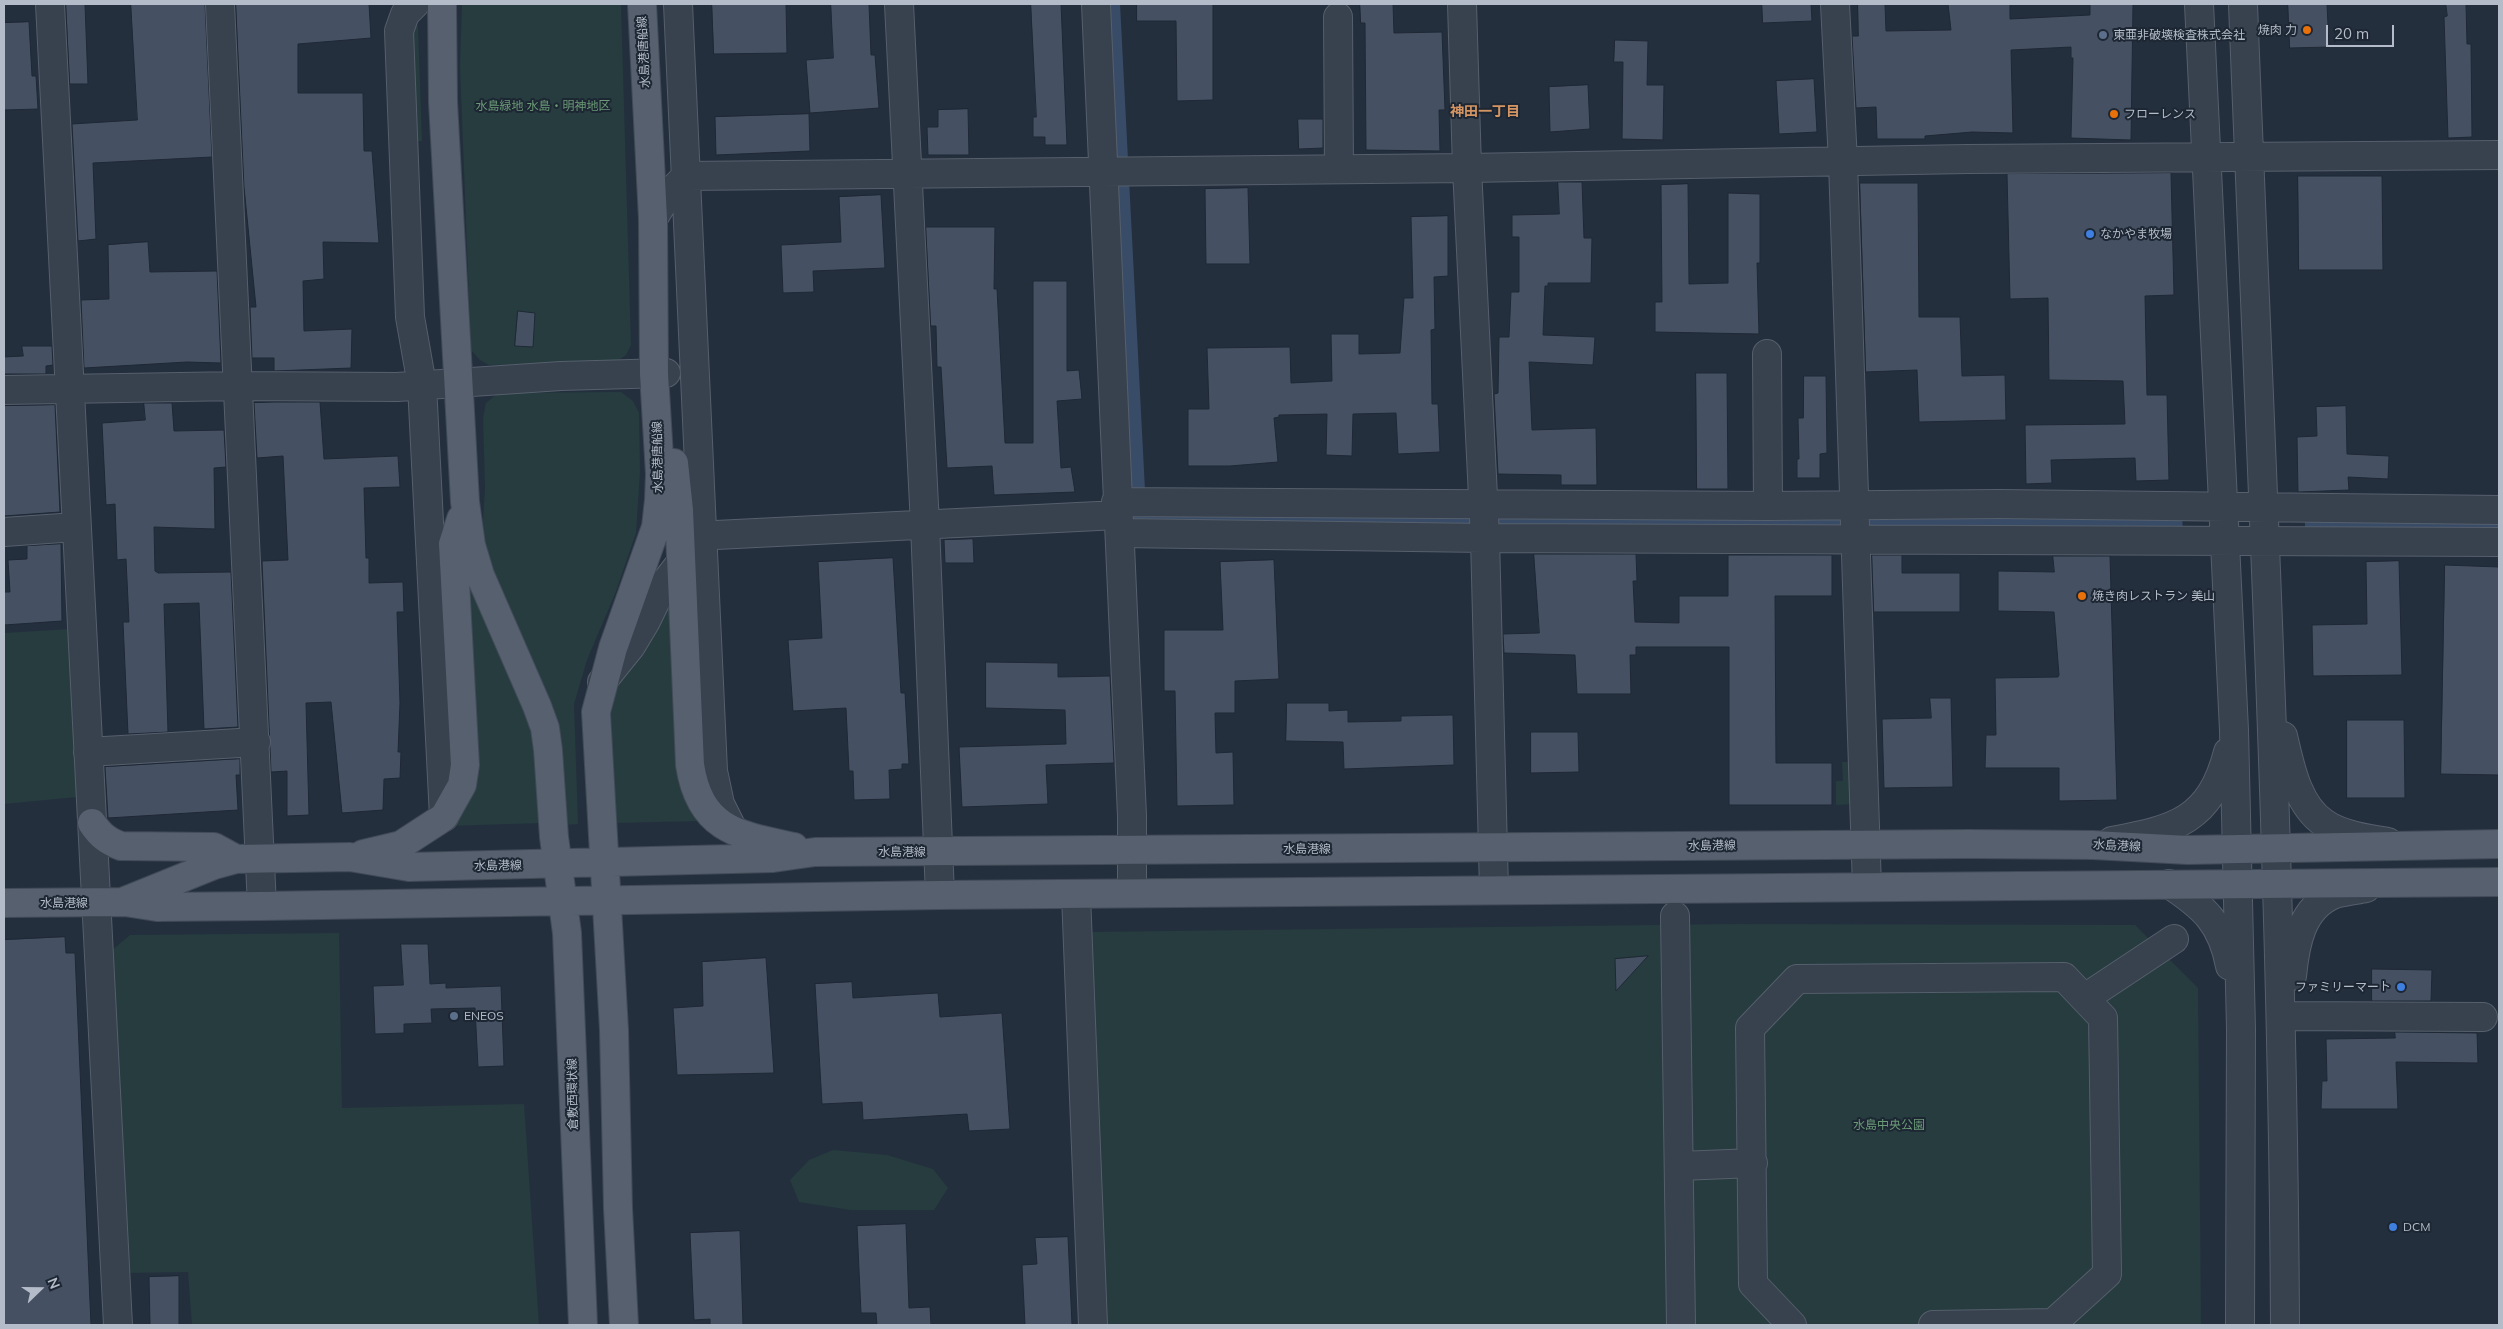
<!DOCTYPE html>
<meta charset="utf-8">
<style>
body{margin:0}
#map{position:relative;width:2503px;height:1329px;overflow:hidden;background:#242f3e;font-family:Mulish,sans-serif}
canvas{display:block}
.frame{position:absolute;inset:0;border:5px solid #b4bcc9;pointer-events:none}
.north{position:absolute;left:15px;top:1264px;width:50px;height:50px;-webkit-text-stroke:4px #1d2633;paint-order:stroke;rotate:68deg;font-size:14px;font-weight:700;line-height:20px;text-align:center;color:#b4bcc9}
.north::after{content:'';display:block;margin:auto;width:18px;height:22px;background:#b4bcc9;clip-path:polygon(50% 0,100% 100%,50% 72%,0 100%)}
.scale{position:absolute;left:2326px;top:25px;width:68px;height:22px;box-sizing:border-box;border:2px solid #b4bcc9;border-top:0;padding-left:6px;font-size:15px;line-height:18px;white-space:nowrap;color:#b4bcc9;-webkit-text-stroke:4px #1d2633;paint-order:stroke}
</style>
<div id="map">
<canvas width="2503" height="1329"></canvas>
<div class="frame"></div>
<div class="north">N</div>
<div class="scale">20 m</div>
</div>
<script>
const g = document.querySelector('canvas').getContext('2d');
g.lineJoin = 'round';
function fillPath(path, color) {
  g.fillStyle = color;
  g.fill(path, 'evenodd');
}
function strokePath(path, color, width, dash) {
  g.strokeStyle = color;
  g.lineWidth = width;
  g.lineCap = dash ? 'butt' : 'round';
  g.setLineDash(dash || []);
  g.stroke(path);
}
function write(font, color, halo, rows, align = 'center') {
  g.font = font + ' Mulish,"Noto Sans JP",sans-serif';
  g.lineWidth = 4;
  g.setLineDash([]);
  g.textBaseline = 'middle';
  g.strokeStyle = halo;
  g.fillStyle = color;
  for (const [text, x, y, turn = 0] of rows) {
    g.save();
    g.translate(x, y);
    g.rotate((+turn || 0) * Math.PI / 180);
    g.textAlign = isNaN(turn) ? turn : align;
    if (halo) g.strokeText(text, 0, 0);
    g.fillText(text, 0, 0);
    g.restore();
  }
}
fillPath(new Path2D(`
 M462,4H621L631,345L626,355L614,363L489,365L480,360L471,350L460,67Z
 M413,24L418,26L422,141L411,142L408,27Z
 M621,392L633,401L639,413L640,472L636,533L615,594L587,660L574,704L578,824L563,825L481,553L485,488L483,418L486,403L498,393Z
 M469,588L489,621L538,735L541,823L447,826Z
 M671,590L700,821L615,823L611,714L616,687Z
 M71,629L77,797L4,804V633Z
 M1842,762H1857V804L1836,805V781H1843Z
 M1735,924L2135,925L2198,988L2201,1325H1105L1090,932Z
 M339,933L342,1108L524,1104L539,1325H192L188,1272L128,1273L111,951L130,935Z
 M833,1150L887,1155L933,1169L948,1188L934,1210H851L799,1202L790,1180L809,1160Z`), '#263c3f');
fillPath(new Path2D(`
 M1106,4H1120L1146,510L2182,516L2183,531L1131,523Z
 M2305,518L2499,520V533H2305Z`), '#394c67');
const building = new Path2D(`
 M66,4H85L88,84H70Z
 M131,4H205L212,157L93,163L96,239L78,241L72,124L137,120Z
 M236,4H369L371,38L298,44V93H363L364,151H372L379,243L323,242L324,279L303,281L304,331L352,329L351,368L274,371V358H252L250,307H256L244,187Z
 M712,4H786L787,53L714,54Z
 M831,4H869L871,55H875L879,108L810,113L806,60L833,58Z
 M1031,4H1061L1067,145H1045V137H1033V117H1036Z
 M1137,4H1213V100L1177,101L1176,21H1137Z
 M1360,4H1393L1394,33L1442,32L1445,110H1439L1440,151L1366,150L1365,23H1361Z
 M1762,4H1811L1812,21L1763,23Z
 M1858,4H1885L1886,31L1951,30L1948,4H2010V19L2090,15V4H2133L2131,140L2071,138L2073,58H2071V47L2011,50L2013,133L1972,132L1925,136V139H1877L1876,107L1856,108L1852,36H1858Z
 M2288,4H2327L2329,47L2290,48Z
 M2446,4H2466L2467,44H2471L2472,137L2448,138L2444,17L2447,16Z
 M29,22L32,76H36L38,109L4,110V23Z
 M1615,40L1648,41L1647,85H1664L1663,140L1622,139L1623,62H1614Z
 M1814,79L1817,132L1779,134L1776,81Z
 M1588,85L1590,129L1550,132L1549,87Z
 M968,109L969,155H928L927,127H938V110Z
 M809,114L810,151L716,155L715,117Z
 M1298,119H1323V148L1299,149Z
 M2171,173L2174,295L2145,296L2147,395H2167L2169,480L2136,481L2135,458L2051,460L2052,483L2026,484L2025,425L2125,424L2123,381L2049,380L2048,298L2010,299L2007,174Z
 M2298,176H2382L2383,270H2299Z
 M1558,182H1582L1584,238H1592L1591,283H1548V286H1545L1543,335L1595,337L1593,365L1529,362L1532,430L1596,428L1597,485H1561V475L1498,474L1494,394L1498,393L1499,337H1509L1511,292H1519V237H1512V215L1559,214Z
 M1860,183H1918L1919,317H1960L1962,376L2005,375L2006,420L1919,422L1917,370L1866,372Z
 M1688,184L1689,284L1728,283V193L1760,194V263H1757L1759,334L1655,332V302H1662L1661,185Z
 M1248,188L1250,264H1206L1205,189Z
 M881,195L885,268L813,271L814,292L783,293L781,245L841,242L839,197Z
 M1448,216V276L1434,277L1435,329L1431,330L1432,404H1438L1440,452L1398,454L1396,413L1353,414L1352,456L1326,455L1327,414L1279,415V417L1274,418L1278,462L1230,466H1188V409H1209L1207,348L1290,347L1291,383L1332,381L1331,334H1359V354L1400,353L1404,298H1413L1411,217Z
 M926,227H995L994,289H997L1005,443H1033V281H1067V371L1079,370L1082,399L1057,401L1061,468L1071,467L1075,492L994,495L992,466L947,468L941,367H937L936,326H931Z
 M148,242L150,272L217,271L221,363L187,362L84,368L81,300L109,299L108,245Z
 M518,311L535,313L533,347L515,346Z
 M22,346H52L53,365L46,366V374H4V357L23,356Z
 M1696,373H1727L1728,489H1697Z
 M1804,376H1826L1827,453L1820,454V478H1797V459H1799L1798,418H1803Z
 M275,402H320L324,459L398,456L400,487L364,488L366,558H369V583L403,582L404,612H397L400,703L398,752H401L400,778L384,779L383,810L342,813L331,702L306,703L309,815L287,816V771L271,772L262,561L288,560L283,456L257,458L254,403Z
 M144,403H172L174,431L224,430L226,467L214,468L215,529L154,527L155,571L158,573L231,572L238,727L204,729L199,603L164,604L168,732L128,734L123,622H129L126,559L117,560L115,504L106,505L102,423L145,420Z
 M55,405L60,512L4,516V406Z
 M2346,406L2347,454L2389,456L2388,479L2348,477L2349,490L2298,492L2297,437L2317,436L2316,407Z
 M973,539L974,563H945L944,540Z
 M61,544L62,621L4,625V592H10L8,560L27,559V546Z
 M1534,554H1636L1637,581H1633L1635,622L1679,623V596H1728V555H1832V596H1775L1776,763H1832V805H1729V647H1636V655H1630L1631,694H1577L1575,655L1504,653L1503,634L1539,633Z
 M1872,555H1902V573H1960V612H1874Z
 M2053,556H2110L2117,800L2059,801V768H1985L1986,735H1996L1995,678L2058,677L2059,675L2054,612L1998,611V571L2054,572Z
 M893,558L901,693H905L909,764H902V769L889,770L890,799L854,800L853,771H849L846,708L793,711L788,640L822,638L818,562Z
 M1274,560L1279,679L1235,681V713H1215L1216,753L1233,752L1234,805L1177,806L1175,691H1164V630H1223L1220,562Z
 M2399,561L2402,675L2313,676L2312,625L2367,624L2366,562Z
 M2445,565L2499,567V775L2441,774Z
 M986,662L1058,663V677L1110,676L1114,763L1046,765L1048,804L962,807L959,747L1066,744L1065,710L986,708Z
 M1930,698H1951L1953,787L1884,788L1882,719L1931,718Z
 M1287,703H1329V711L1348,710V722L1401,721V716L1453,715L1454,765L1344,769L1343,742L1286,741Z
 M2347,720H2404L2405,798H2347Z
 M1531,732H1578L1579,772L1531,773Z
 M240,759V775H236L238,810L108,818L105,767Z
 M65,937L66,953H75L91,1325H4V940Z
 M401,944H428L430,984L446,983V988L501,986L504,1066L478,1067L475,1008L431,1009L432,1023L404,1024V1033L375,1034L373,986L403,985Z
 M1648,956L1616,991L1615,959Z
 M766,958L774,1073L677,1075L673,1008L703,1006L702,962Z
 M2372,969L2432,970L2431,1001H2372Z
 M852,982L853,998L938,993L940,1017L1002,1013L1010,1129L969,1131L967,1114L863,1120L862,1102L822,1104L815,984Z
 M2395,1032L2477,1033L2478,1063L2396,1062L2398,1109H2321L2322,1081H2327L2326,1039L2395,1038Z
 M906,1224L909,1308L930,1307L931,1325H877L876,1313H861L857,1226Z
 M740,1231L743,1325H710V1319L694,1320L690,1233Z
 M1068,1237L1072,1325H1025L1022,1265L1037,1264L1035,1238Z
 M179,1276V1325H150L149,1277Z`);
fillPath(building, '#455162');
strokePath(building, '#1f2835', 1);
const minor = new Path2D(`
 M50,4L118,1325
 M220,4L262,906
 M415,4L405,14L399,31L410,317L422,385L444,817
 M678,4L713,771L720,804L733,830
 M899,4L925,525L940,895
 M1096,4L1132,816V893
 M1462,4L1467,168L1485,538L1494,890
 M1835,4L1843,162L1867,887
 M2199,4L2234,730L2241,1029L2240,1325
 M2243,4C2260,444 2283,884 2285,1325
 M1338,17L1339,169
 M653,219L667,196L686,176L1467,168L1968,159L2499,155
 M1767,354L1768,506
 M4,390L239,386L397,387L561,376L666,373
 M1116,502L1768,506L1999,504L2499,510
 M690,523L702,535H716L1118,515
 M4,532L76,527
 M1120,533L1485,538L2499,542
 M602,682L631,646L646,621L664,584L692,548
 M2283,736C2290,765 2297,805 2324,823C2341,835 2368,839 2388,842
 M88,752L256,742
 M2112,841C2176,829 2210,821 2228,752
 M2169,884C2204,907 2222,923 2230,966
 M1076,895L1093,1325
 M1675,916L1681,1325
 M2292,976C2295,945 2301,907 2335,894C2345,891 2356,890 2366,888
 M2085,998L2174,939
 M2285,1016L2483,1017
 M1680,1166L1753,1163
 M1792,1325L1753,1284L1750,1028L1797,979L2064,977L2103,1018L2107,1274L2053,1323L1933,1325`);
const major = new Path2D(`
 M442,4L443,102L465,502L471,545L480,575L537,706L545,728L548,750L554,837L567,933L583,1325
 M674,463L679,510L690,765C700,830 738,835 794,847
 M92,823C100,835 107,841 121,846L214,847L236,859
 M363,854L401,845L444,817L462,785L465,765L453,544L461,519
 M125,901L214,865L236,859L350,857L409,867L773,858L815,852L1969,844L2093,845L2188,850L2499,844
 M4,903L125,902L157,907L262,906L940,895L2499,882
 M624,1325L618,1208L614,1030L596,712L613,648L656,527L659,500L660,474L654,374L653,219L642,4`);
strokePath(minor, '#565f6c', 30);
strokePath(major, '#414a57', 30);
strokePath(minor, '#38414e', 28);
strokePath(major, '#56606e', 28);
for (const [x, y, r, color] of [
 [2307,30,5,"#e8710a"],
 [2103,35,5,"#5c6f8a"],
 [2114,114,5,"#e8710a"],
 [2090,234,5,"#3f7fe0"],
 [2082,596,5,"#e8710a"],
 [2401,987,5,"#3f7fe0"],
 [454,1016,5,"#5c6f8a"],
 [2393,1227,5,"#3f7fe0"]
]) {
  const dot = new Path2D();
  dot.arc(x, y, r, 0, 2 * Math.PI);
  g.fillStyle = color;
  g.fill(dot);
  strokePath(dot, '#1d2633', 2);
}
write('12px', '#b4bcc9', '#1d2633', [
 ["焼肉 力",2297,30,"right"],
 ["東亜非破壊検査株式会社",2113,35],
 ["フローレンス",2124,114],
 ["なかやま牧場",2100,234],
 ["焼き肉レストラン 美山",2092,596],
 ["ファミリーマート",2391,987,"right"],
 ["ENEOS",464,1016],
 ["DCM",2403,1227]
], 'left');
write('12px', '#b4bcc9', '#1d2633', [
 ["水島港唐船線",644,52,-93],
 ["水島港唐船線",658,457,-91],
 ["水島港線",1712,846,-1],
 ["水島港線",2117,846,3],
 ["水島港線",1307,849],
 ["水島港線",902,852],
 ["水島港線",498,866,-1],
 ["水島港線",64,903],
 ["倉敷西環状線",573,1094,-91]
]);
write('12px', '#6b9a76', '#1d2633', [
 ["水島緑地 水島・明神地区",543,106],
 ["水島中央公園",1889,1125]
]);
write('bold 14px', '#d59563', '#1d2633', [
 ["神田一丁目",1485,112]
]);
</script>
